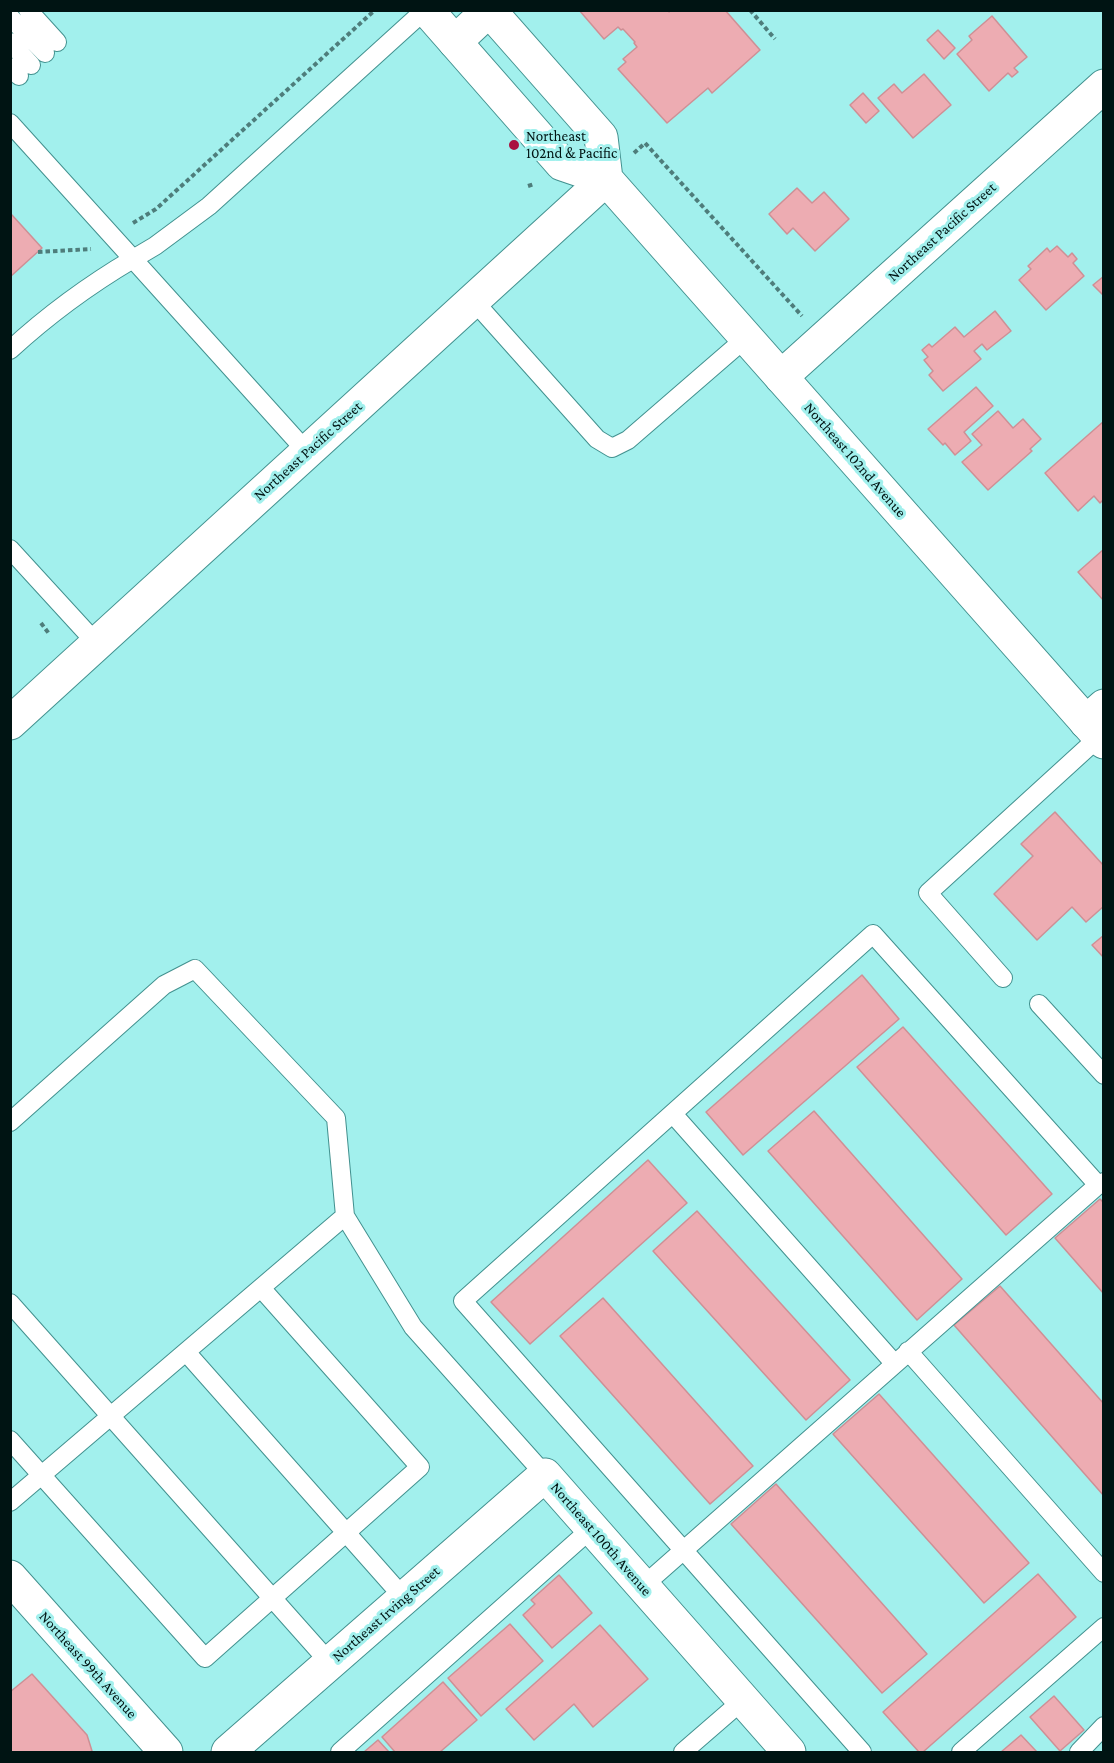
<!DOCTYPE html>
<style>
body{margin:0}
#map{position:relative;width:1114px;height:1763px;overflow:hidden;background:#a2f0ed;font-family:"Crimson Pro",serif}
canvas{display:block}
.frame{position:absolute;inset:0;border:12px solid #001413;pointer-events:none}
</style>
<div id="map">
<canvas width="1114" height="1763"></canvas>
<div class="frame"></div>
</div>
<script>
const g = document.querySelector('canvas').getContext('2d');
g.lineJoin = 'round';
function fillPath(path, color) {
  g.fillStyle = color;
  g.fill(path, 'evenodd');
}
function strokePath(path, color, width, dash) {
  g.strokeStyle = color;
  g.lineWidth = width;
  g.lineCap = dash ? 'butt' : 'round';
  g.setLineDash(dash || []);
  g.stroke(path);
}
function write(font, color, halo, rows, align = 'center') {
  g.font = font + ' "Crimson Pro",serif';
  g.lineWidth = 6;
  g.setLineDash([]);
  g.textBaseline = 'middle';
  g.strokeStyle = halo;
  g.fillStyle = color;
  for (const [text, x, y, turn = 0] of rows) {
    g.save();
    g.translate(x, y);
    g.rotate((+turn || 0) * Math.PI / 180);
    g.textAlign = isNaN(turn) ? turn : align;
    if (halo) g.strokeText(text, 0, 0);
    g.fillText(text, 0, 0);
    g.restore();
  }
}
const building = new Path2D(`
 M579,10H668L669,12L671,10H725L760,50L712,93L708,88L667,123L618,69L626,62L623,59L637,47L634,43L635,42L623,29L621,30L618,27L604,39Z
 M992,16L1027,57L1014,68L1018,72L1012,77L1008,73L989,91L957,54L972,40L969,36Z
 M938,30L955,48L944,59L927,40Z
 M924,74L951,105L913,138L878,98L894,84L902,93Z
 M863,93L879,111L866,123L850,105Z
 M797,188L812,203L824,192L849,219L815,251L793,228L787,234L769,214Z
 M12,215L42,248L10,277V216Z
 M1057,246L1068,257L1072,253L1077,259L1073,263L1084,276L1046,310L1019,280L1031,269L1028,266L1047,248L1050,252Z
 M1104,276V296L1093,285Z
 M995,311L1011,331L987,350L982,344L974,351L981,359L943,391L929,375L933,371L924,360L928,357L922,350L929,344L932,347L955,327L964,337Z
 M976,387L993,406L964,432L971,441L955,455L945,443L943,445L928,429Z
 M998,411L1013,428L1023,419L1041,439L1030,449L1032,451L988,490L962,462L982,445L972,434Z
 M1104,421V499L1100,503L1094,496L1078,511L1045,473Z
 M1104,549V601L1078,572Z
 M1055,812L1104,866V906L1086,922L1072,907L1037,940L994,894L1033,856L1021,844Z
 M1104,935V958L1092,945Z
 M862,975L899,1019L743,1155L706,1112Z
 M903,1027L1052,1194L1006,1235L857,1067Z
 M814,1111L962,1279L917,1320L768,1151Z
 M648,1160L687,1203L530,1344L491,1302Z
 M1100,1199L1104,1203V1294L1055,1238Z
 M697,1211L850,1380L806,1420L653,1251Z
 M1000,1286L1104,1404V1496L954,1325Z
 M603,1298L753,1466L710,1504L560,1336Z
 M879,1394L1029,1563L984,1603L833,1434Z
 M776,1484L927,1654L882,1693L731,1524Z
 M1038,1574L1076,1617L923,1752H919L883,1712Z
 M559,1575L592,1613L552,1648L523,1615L535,1604L531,1600Z
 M510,1624L543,1661L481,1716L448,1678Z
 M600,1625L648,1679L593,1727L574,1704L534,1740L506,1709Z
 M32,1674L87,1735L92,1751L90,1752H10V1692Z
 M443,1682L477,1720L440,1752H395L382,1737Z
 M1054,1696L1084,1730L1060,1751L1030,1717Z
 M1021,1735L1037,1752H1001Z
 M378,1740L389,1752H364Z`);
fillPath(building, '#edacb2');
strokePath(building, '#ce8f95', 1.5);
const lane = new Path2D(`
 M28,10L57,42
 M10,17L45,53
 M10,42L31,65
 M10,67L19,76
 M10,123L133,259L155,246L209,206L425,10
 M473,300L597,439L612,448L628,440L747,337
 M10,350C48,315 89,285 133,259L307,452
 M10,549L97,644
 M1003,978L928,893L1099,737
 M1039,1004L1104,1075
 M673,1114L894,1363
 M10,1122L164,985L195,969L336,1118L345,1216L10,1502
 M345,1216L413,1327L545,1475
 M10,1303L330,1663
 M908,1351L1104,1573
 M186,1352L404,1598
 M10,1440L205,1658L420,1467L261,1288
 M643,1586L1098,1185
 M340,1752L592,1528
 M683,1752L743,1700
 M862,1752L463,1301L873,934L1098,1185L1104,1182
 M961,1752L1104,1627
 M1079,1752L1104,1726`);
const street = new Path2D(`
 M455,42L489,10
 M781,377L1104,86
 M1086,722L1104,706
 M228,1752L545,1475L789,1752`);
const secondary = new Path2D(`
 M427,10L562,164L606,179L1104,742
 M489,10L601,137L606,179
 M10,723L606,179
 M10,1577L166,1752`);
strokePath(lane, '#42918f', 20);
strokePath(street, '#42918f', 35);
strokePath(secondary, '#42918f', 35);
strokePath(new Path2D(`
 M750,10L775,39
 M634,153L645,143L802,316
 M528,186L534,184
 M133,223L156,209L375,10
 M38,252L91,249
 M41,623L50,635`), '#4e7d7b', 4, [4.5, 3]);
strokePath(lane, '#fff', 18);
strokePath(street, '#fff', 33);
strokePath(secondary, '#fff', 33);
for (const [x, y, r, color] of [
 [514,145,6,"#a9123f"]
]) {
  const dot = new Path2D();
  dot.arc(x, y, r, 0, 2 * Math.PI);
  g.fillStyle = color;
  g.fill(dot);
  strokePath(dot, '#a2f0ed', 2);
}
write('15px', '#001413', '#a2f0ed', [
 ["Northeast",526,136],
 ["102nd & Pacific",526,153]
], 'left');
write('15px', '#001413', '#a2f0ed', [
 ["Northeast Pacific Street",942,232,-42],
 ["Northeast Pacific Street",308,451,-42],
 ["Northeast 102nd Avenue",855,460,49],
 ["Northeast 100th Avenue",601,1539,49],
 ["Northeast Irving Street",386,1614,-41],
 ["Northeast 99th Avenue",88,1665,48]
]);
</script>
